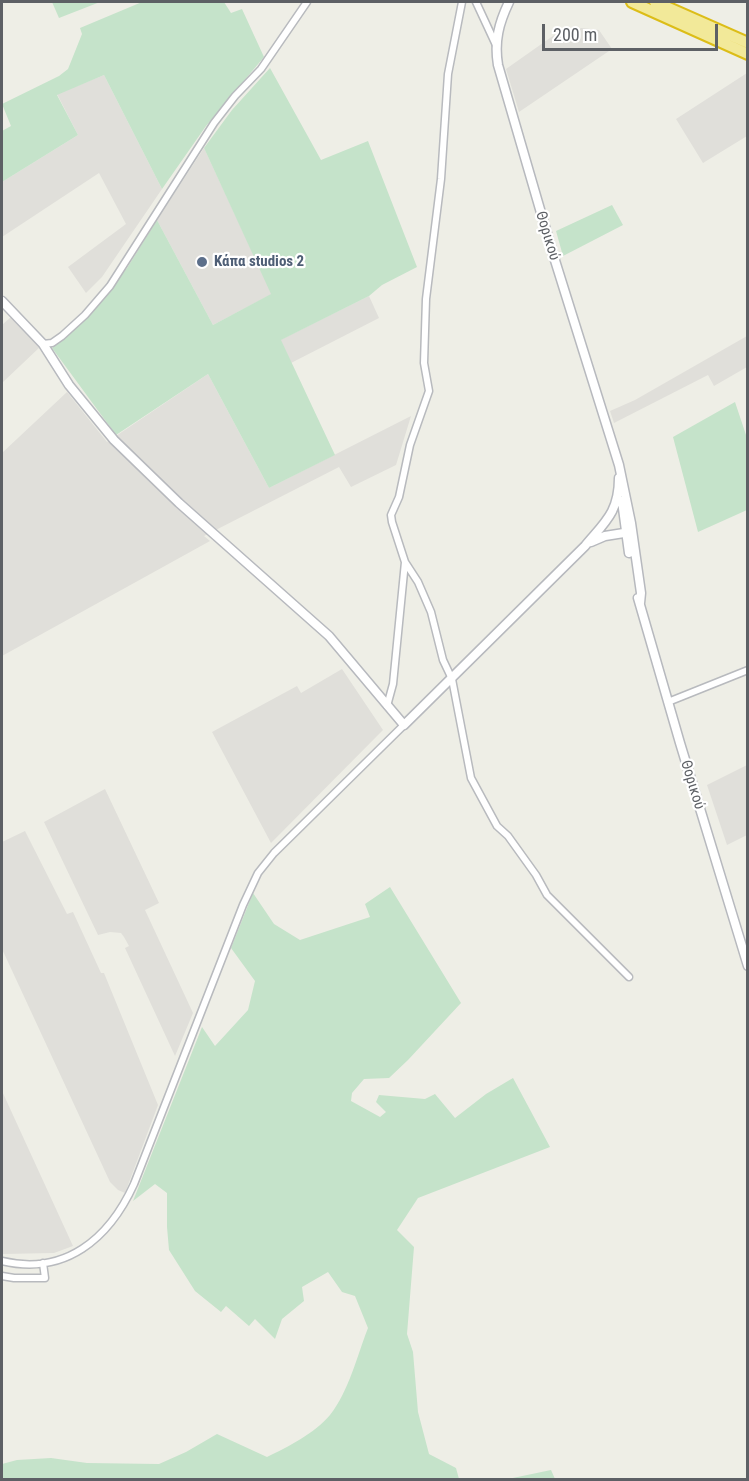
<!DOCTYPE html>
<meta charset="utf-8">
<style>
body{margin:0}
#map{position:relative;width:749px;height:1481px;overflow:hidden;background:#eeeee6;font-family:"Roboto Condensed",sans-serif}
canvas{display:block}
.frame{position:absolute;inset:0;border:3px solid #5d6065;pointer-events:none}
.scale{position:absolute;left:542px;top:24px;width:176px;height:27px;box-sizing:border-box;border:3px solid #5d6065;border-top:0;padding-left:8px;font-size:18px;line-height:21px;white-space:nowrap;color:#5d6065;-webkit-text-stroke:4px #fff;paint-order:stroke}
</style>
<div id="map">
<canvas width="749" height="1481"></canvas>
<div class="frame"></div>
<div class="scale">200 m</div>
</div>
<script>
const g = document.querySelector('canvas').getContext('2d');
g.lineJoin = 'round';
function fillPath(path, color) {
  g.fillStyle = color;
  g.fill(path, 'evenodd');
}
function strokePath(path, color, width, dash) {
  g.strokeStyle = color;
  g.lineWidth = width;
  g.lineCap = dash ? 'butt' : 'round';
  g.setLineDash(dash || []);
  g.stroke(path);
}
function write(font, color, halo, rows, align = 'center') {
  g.font = font + ' "Roboto Condensed",sans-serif';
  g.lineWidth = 4.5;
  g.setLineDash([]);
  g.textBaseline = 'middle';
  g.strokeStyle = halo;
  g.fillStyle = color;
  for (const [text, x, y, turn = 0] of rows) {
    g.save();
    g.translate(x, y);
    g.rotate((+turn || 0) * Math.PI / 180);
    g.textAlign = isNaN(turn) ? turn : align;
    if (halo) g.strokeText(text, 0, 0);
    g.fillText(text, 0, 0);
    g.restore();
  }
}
fillPath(new Path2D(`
 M567,26L572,34L581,28L599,30L612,49L519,112L506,69Z
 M747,73V136L703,163L676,119Z
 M104,75L162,189L102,277L86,293L68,267L126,224L99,173L2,237V182L78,135L57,94Z
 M204,148L272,294L213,325L157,220Z
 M369,296L379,318L291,363L280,340Z
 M11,317L40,347L2,383V325Z
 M747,336V367L714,386L708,375L614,423L610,411L635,400Z
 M208,374L269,488L411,416L396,465L351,487L339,467L204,536L210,541L2,656V453L67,392L107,442Z
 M342,669L383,730L271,843L212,732L297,686L301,693Z
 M747,765V835L727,845L707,785Z
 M105,789L159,903L145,910L193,1013L175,1056L125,948L129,946L124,937L121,933L110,932L98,935L44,822Z
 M25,831L67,914L73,912L101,973H104L158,1105L125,1193L118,1190L110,1182L2,949V842Z
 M2,1091L18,1126L73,1246L54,1253L3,1254L2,1251Z`), '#e0dfda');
fillPath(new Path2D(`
 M52,2H100L59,18Z
 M142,2H224L231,13L242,9L264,57L206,126L162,189L104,75L57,95L78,135L2,182V131L11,126L2,104L59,76L68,69L82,34L80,28Z
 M270,68L321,160L368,141L417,267L382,285L369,296L281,340L335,455L269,488L208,374L116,435L52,348L81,323L127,268L157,220L213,325L271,294L204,148L232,110Z
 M612,205L623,225L563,256L556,231Z
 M735,402L747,438V510L698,532L673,437Z
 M390,887L461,1003L408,1060L389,1078L364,1079L352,1093L351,1101L380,1117L386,1112L376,1102L379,1095L425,1099L435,1094L455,1118L486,1094L513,1078L550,1147L418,1198L397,1230L414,1247L407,1334L413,1352L418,1412L429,1454L456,1468L459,1479H2V1464L17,1460L51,1458L87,1463L159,1464L186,1452L217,1434L267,1457C288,1447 315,1433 330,1415C349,1391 357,1356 368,1328L355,1296L342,1292L328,1272L302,1287L304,1301L282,1319L275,1339L255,1319L249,1326L226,1306L221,1312L195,1291L169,1250L167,1227V1193L155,1184L133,1201L202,1027L215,1046L248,1010L255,981L231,948L253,893L274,924L300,940L370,917L365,904Z
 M551,1470L555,1479H508Z`), '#c5e3ca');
const street = new Path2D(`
 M462,2L448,74L441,179L426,299L424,363L429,391L410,445L399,497L391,515L392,522L405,562L418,582L431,612L443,660L452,679L471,778L497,826L508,836L536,875L547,895L629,977
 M476,2L496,45
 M43,344L52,343L62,336L85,315L110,286L214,123L235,96L261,69L307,2
 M668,702L748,670
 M387,706L393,684L405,562
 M2,1261C65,1276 109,1239 134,1184L243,905L258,873L274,853L404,725
 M2,1276L14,1278H45L43,1263`);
const secondary = new Path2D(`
 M509,2C499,23 494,41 498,65L553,254L619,465L631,523L641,593L640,603
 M2,301L43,344L69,385L114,440L179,503L329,636L404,725L585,546C605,522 619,512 619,478
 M622,501L629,553
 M591,542L605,536L630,532
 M638,598L680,743L748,966`);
const highway = new Path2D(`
 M632,2L748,54
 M655,2L748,43`);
strokePath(street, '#b8babe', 9);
strokePath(secondary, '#b7b9be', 11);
strokePath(highway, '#dcbd18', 14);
strokePath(street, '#fff', 6);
strokePath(secondary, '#fff', 8);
strokePath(highway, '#f2e999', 10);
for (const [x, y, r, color] of [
 [202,262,6,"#5c6f8a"]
]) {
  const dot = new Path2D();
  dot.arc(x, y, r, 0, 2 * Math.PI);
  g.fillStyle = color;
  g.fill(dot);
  strokePath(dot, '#fff', 2);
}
write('15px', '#5d6065', '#fff', [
 ["Θορικού",547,236,73],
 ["Θορικού",692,785,73]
]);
write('bold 15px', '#4e5e75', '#fff', [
 ["Κάπα studios 2",214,262]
], 'left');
</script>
